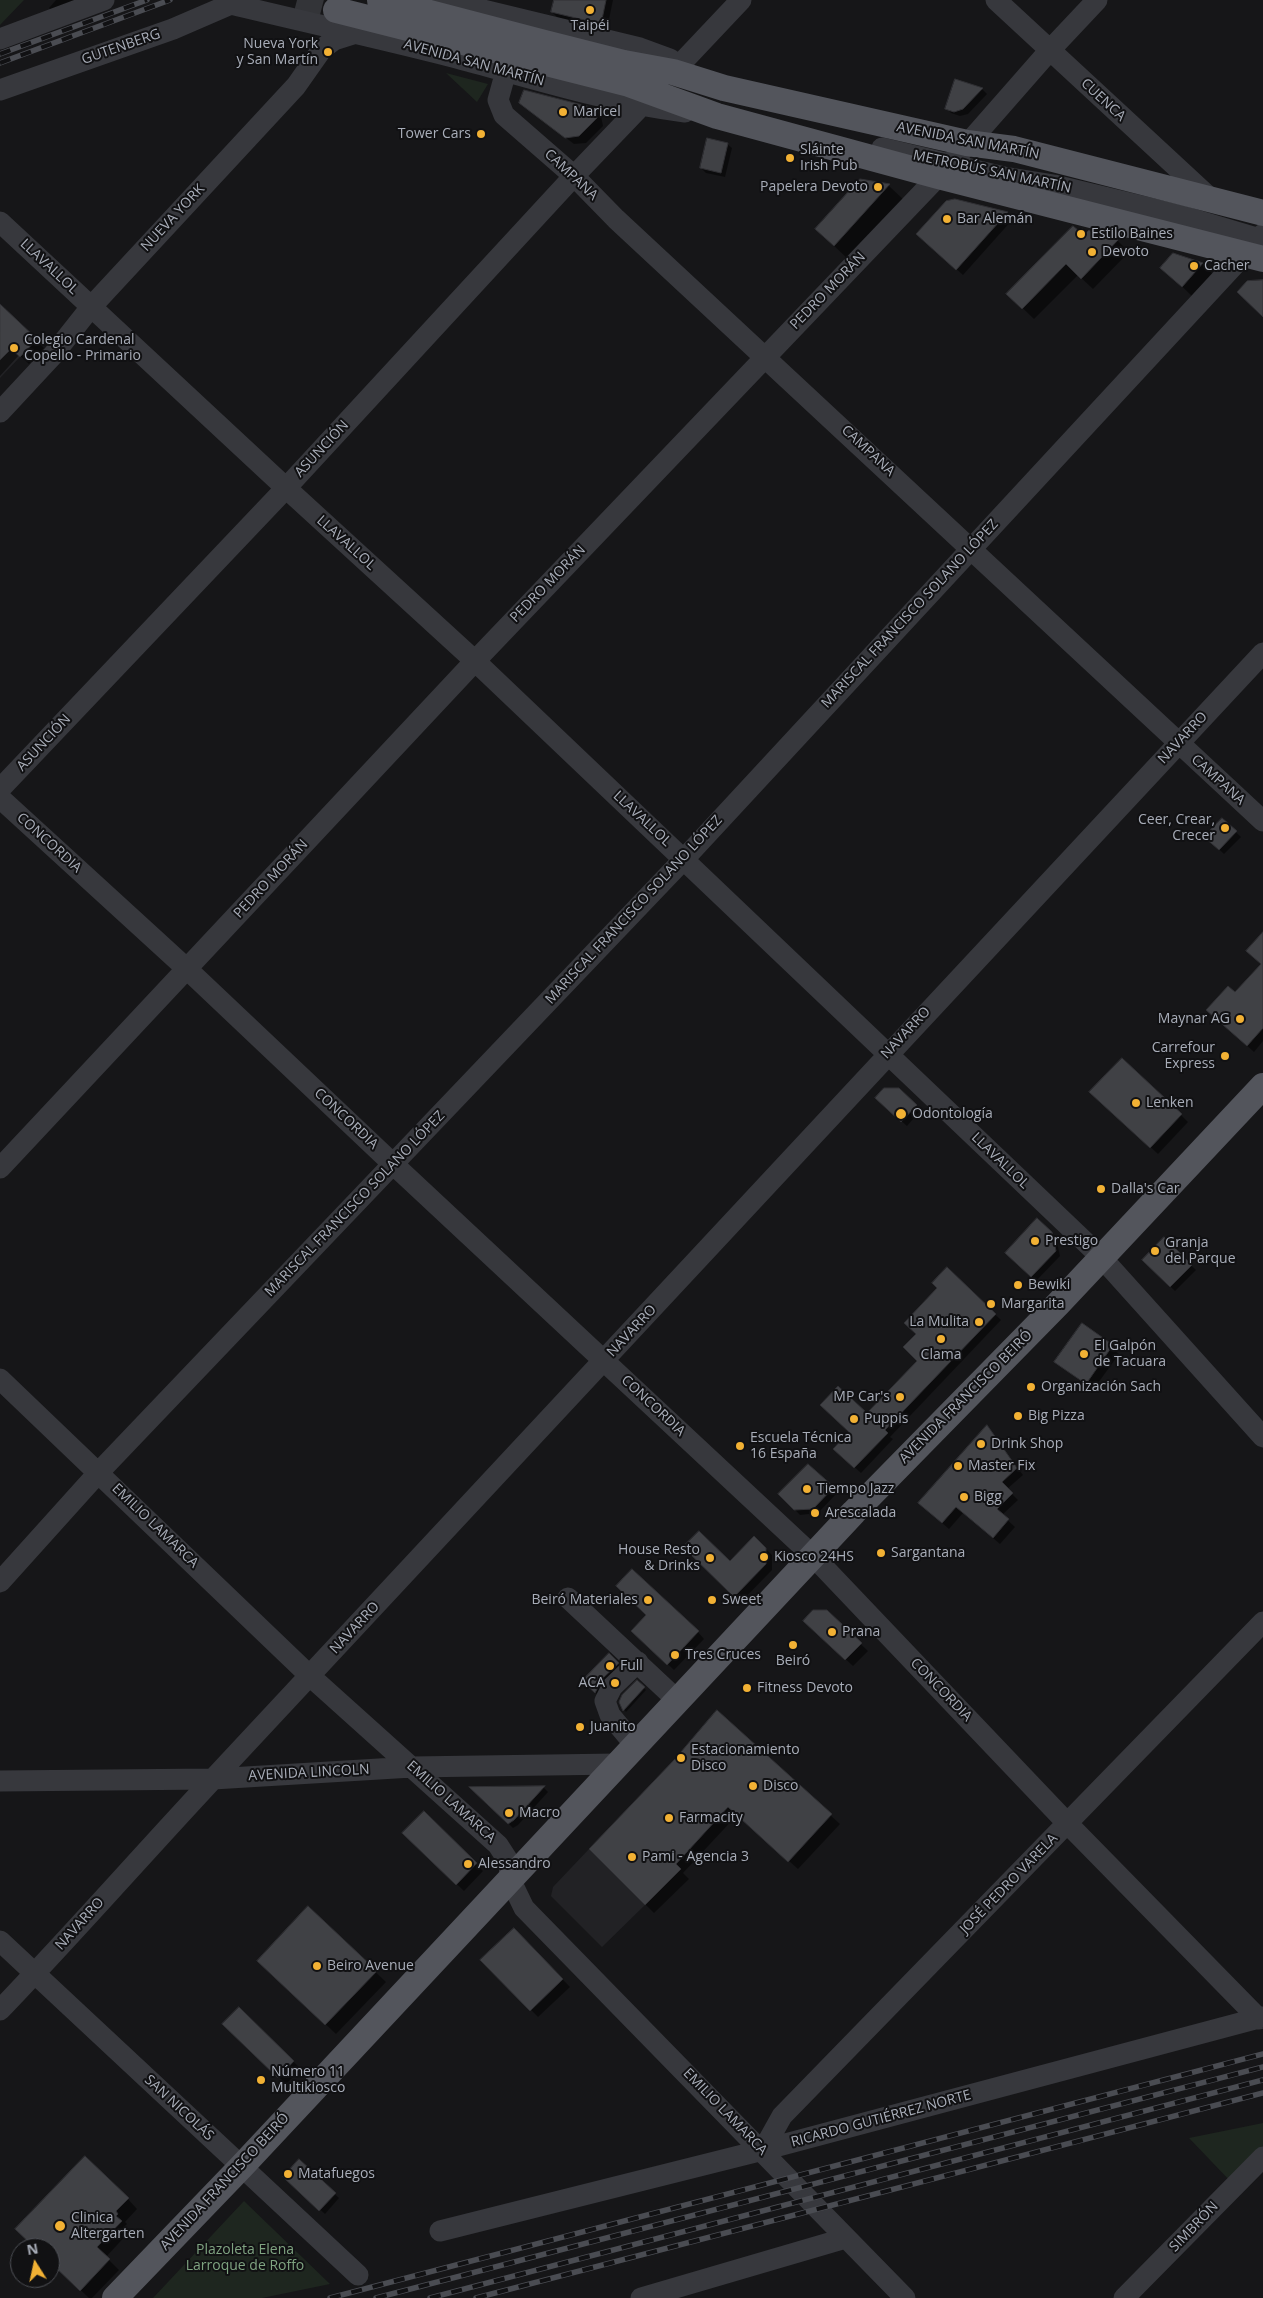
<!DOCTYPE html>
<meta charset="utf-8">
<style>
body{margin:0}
#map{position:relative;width:1263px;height:2298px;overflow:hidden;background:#161618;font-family:"Open Sans",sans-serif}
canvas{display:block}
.north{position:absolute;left:10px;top:2238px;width:50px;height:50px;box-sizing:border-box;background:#111113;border:1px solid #4d4f55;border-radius:50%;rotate:350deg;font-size:14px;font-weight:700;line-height:20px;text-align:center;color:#a8adb8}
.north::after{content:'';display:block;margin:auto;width:18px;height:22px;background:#f2b134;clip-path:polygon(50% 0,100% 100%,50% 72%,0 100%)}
</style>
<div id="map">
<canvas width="1263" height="2298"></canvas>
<div class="north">N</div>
</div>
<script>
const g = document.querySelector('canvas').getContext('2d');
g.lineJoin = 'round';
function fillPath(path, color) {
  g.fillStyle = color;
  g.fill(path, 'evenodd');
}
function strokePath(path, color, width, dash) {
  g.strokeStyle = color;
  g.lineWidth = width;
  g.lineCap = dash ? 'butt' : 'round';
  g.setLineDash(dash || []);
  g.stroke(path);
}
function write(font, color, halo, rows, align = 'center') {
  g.font = font + ' "Open Sans",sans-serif';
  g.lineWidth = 4;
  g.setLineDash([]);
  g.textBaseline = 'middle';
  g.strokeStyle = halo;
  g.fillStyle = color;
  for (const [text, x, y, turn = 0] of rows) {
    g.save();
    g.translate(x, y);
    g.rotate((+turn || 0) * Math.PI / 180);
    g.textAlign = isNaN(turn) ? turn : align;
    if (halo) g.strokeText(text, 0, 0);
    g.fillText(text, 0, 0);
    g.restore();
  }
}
fillPath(new Path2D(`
 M0,304L37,339L0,378Z
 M589,1849L645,1905L602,1947L551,1896L553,1887Z`), '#222225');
fillPath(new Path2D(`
 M0,0H24L0,25Z
 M446,73L488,84L477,102Z
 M1263,2123V2153L1233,2184L1189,2138Z
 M244,2201L330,2284L262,2298H153Z`), '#1e261f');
fillPath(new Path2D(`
 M56,0H85L53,12L49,8Z
 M555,0H613L607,29L558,18L552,12Z
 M956,81L983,90L987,94L968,114L960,116L951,113L947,108Z
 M520,103L593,109L601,116L603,126L586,143L574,144Z
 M727,144L732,148L725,177L706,173L701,168Z
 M861,180L889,186L904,200L849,260L831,243Z
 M955,200L1007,213L1013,219L963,275L924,240Z
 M1079,232L1118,241L1129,252L1093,289L1078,275L1034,319L1008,294Z
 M1173,254L1203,264L1217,278L1197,301L1162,267Z
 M0,306L44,348L29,364L19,355L0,376Z
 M1222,819L1241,837L1224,854L1206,837Z
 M1263,946V1041L1254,1052L1214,1016L1262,964Z
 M899,1089L921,1110L907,1126L881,1103Z
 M1098,1099L1181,1115L1188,1122L1158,1154Z
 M1037,1220L1056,1238L1060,1256L1036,1281L1006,1253Z
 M1164,1239L1196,1270L1175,1291L1143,1260Z
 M947,1269L1001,1320L890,1437L893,1439L861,1473L841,1455L867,1415L919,1361L917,1334Z
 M1082,1325L1119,1354L1093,1390L1056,1362Z
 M987,1427L1023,1475L1007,1489L1018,1500L1002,1515L1015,1527L1000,1544L963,1513L949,1529L926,1509Z
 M833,1487L838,1492L818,1513L800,1515L780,1494Z
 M754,1538L772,1555V1570L741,1602L684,1547L730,1562Z
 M826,1611L868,1651L853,1666L812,1628Z
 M633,1631L698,1632L704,1639L674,1670Z
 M609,1655L620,1666L597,1694L584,1681Z
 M637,1682L646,1690L626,1712L620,1702Z
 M717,1712L840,1824L798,1869L737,1815L683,1873L689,1879L654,1913L590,1849L676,1760Z
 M472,1788H544L548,1792L518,1825L513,1828Z
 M424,1813L483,1871L464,1891L404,1833Z
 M309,1908L386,1982L336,2034L268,1970Z
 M514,1929L570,1987L538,2017L482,1960Z
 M239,2009L301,2069L286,2084L224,2024Z
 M299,2161L339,2198L325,2214L285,2177Z
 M128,2199L137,2209L125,2222L127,2224L125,2226L130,2231L106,2257L119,2270L92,2298H89L50,2261V2248H36Z`), '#0007');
const building = new Path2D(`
 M554,0H606L601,24L551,12Z
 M955,79L983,88L963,109L954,112L945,109Z
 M524,90L594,108L597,118L579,136L565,138L519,103Z
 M707,138L728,143L721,173L700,168Z
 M860,179L890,184L834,246L815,229Z
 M955,199L1008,212L956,270L916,234L946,201Z
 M1073,226L1079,231L1082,228L1086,233L1089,230L1095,234L1118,240L1081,279L1066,264L1022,309L1006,294Z
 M1173,253L1203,263L1182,287L1160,268Z
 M1263,280V317L1237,292L1247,281Z
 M0,304L37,339L20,357L11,349L0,360Z
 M1222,818L1237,831L1219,850L1204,837Z
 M1263,932V1028L1247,1046L1206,1010L1228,986L1235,992L1261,964L1246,951Z
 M1122,1058L1182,1114L1150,1148L1089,1092Z
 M884,1088H899L917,1105L901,1122L875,1098Z
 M1037,1218L1052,1232L1056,1251L1031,1277L1005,1253Z
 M1164,1237L1192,1265L1170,1287L1142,1260Z
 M947,1267L996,1314L885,1430L888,1433L854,1468L833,1449L849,1432L820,1405L838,1386L867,1413L917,1361L903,1347L916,1334L904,1323L937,1288L932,1283Z
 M1082,1323L1113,1345L1086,1384L1054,1362Z
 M987,1425L1017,1468L1002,1482L1013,1493L997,1509L1009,1519L993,1538L956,1507L942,1523L918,1503Z
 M808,1464L834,1487L813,1509L794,1510L778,1494Z
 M699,1531L730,1561L754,1536L766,1548V1564L734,1597L683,1547Z
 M632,1569L699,1631L667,1665L631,1631L646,1615L616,1586Z
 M813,1610H827L862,1643L845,1660L803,1621Z
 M609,1653L619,1663L603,1678L595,1693L582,1681Z
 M637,1680L645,1687L623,1711L619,1702L622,1695Z
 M717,1710L832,1814L788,1862L728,1807L676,1864L681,1869L645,1905L589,1849L675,1759Z
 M545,1786L514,1820L508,1824L469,1787Z
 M424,1811L477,1863L456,1885L402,1833Z
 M308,1906L377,1971L325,2025L257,1961Z
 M514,1928L563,1979L530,2011L480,1960Z
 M239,2007L294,2061L278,2078L222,2024Z
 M85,2156L129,2198L116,2211L118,2214L116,2216L122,2221L97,2247L110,2259L80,2291L50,2262V2248H35L15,2229Z
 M299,2159L336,2193L319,2211L283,2177Z`);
fillPath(building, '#404145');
strokePath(building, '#303034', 1);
strokePath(new Path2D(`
 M297,0L336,10`), '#333438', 26, [26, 13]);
strokePath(new Path2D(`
 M442,0L640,48L670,59L673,72
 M996,0L1211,199
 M231,4C305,22 379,38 453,57C529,77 606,102 685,112
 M0,39L104,0
 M506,71L498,100L504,115L574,176L616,219L1263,821
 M673,72L741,0
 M0,90L173,29L240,0
 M882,148L1004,177L1054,185L1183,216L1263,240
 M0,222L286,488L475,661L1101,1257L1263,1437
 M0,412L53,355L91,307L296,86L322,49L334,40L353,34
 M0,789L286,488L574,176L641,106
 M0,798L187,969L393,1164L813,1556L1068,1824L1259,2019
 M0,1168L475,661L950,164L1050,50L1097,0
 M0,1379L310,1676L498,1845L509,1862L510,1879L524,1908L905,2298
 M0,1582L99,1472L684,859L1263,234
 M568,1598L677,1700
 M635,1745L610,1715L605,1701L612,1687L638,1662
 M0,1781L213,1779L412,1767L617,1764
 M0,1941L358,2275
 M0,2010C73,1934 143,1854 215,1777C565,1403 913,1027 1263,653
 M763,2150L782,2116L1263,1622
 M440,2231L763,2150L1263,2017
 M641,2298L846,2238
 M1124,2298L1263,2157`), '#37383d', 21);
strokePath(new Path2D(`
 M380,0L541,42L624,63L673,72L724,88L967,143L1014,149L1263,213
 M336,10L629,84L717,116L938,176L1263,259
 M115,2298L242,2166L854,1512L1058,1304L1263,1086`), '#53555c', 26);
const rail = new Path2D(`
 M0,54L147,0
 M0,63L170,0
 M330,2298L1263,2054
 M376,2298L1263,2067
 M430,2298L1263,2080
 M476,2298L1263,2093`);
strokePath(rail, '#4a4c52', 5.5);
strokePath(rail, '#111113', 4, [11]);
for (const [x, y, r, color] of [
 [590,10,5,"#f2b134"],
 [328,52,5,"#f2b134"],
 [563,112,5,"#f2b134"],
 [481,134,5,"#f2b134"],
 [790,158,5,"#f2b134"],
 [878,187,5,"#f2b134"],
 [947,219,5,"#f2b134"],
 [1081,234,5,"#f2b134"],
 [1092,252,5,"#f2b134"],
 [1194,266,5,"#f2b134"],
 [14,348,5,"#f2b134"],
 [1225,828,5,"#f2b134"],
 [1240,1019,5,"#f2b134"],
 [1225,1056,5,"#f2b134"],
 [1136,1103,5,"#f2b134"],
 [901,1114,6,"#f2b134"],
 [1101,1189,5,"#f2b134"],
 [1035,1241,5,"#f2b134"],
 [1155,1251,5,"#f2b134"],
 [1018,1285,5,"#f2b134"],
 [991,1304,5,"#f2b134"],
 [979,1322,5,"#f2b134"],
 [941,1339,5,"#f2b134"],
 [1084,1354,5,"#f2b134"],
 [1031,1387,5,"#f2b134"],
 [900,1397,5,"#f2b134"],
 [1018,1416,5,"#f2b134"],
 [854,1419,5,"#f2b134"],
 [981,1444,5,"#f2b134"],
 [740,1446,5,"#f2b134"],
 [958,1466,5,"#f2b134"],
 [807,1489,5,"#f2b134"],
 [964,1497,5,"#f2b134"],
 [815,1513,5,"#f2b134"],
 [881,1553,5,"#f2b134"],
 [764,1557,5,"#f2b134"],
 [710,1558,5,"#f2b134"],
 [648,1600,5,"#f2b134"],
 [712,1600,5,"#f2b134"],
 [832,1632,5,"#f2b134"],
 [793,1645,5,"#f2b134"],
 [675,1655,5,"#f2b134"],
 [610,1666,5,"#f2b134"],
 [615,1683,5,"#f2b134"],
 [747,1688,5,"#f2b134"],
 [580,1727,5,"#f2b134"],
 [681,1758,5,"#f2b134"],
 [753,1786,5,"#f2b134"],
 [509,1813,5,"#f2b134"],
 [669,1818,5,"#f2b134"],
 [632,1857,5,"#f2b134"],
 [468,1864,5,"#f2b134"],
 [317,1966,5,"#f2b134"],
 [261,2080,5,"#f2b134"],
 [288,2174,5,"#f2b134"],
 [60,2226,6,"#f2b134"]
]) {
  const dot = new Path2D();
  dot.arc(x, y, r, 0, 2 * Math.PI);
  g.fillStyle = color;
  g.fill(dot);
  strokePath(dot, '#111113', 2);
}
write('14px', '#a8adb8', '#111113', [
 ["Taipéi",590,26,"center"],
 ["Nueva York",318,44,"right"],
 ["y San Martín",318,60,"right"],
 ["Maricel",573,112],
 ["Tower Cars",471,134,"right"],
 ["Sláinte",800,150],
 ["Irish Pub",800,166],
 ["Papelera Devoto",868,187,"right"],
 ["Bar Alemán",957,219],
 ["Estilo Baines",1091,234],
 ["Devoto",1102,252],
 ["Cacher",1204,266],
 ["Colegio Cardenal",24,340],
 ["Copello - Primario",24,356],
 ["Ceer, Crear,",1215,820,"right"],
 ["Crecer",1215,836,"right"],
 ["Maynar AG",1230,1019,"right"],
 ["Carrefour",1215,1048,"right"],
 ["Express",1215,1064,"right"],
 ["Lenken",1146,1103],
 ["Odontología",912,1114],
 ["Dalla's Car",1111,1189],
 ["Prestigo",1045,1241],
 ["Granja",1165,1243],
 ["del Parque",1165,1259],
 ["Bewiki",1028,1285],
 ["Margarita",1001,1304],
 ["La Mulita",969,1322,"right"],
 ["El Galpón",1094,1346],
 ["de Tacuara",1094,1362],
 ["Clama",941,1355,"center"],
 ["Organización Sach",1041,1387],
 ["MP Car's",890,1397,"right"],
 ["Big Pizza",1028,1416],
 ["Puppis",864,1419],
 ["Escuela Técnica",750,1438],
 ["16 España",750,1454],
 ["Drink Shop",991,1444],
 ["Master Fix",968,1466],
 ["Tiempo Jazz",817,1489],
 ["Bigg",974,1497],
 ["Arescalada",825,1513],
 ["House Resto",700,1550,"right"],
 ["& Drinks",700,1566,"right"],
 ["Sargantana",891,1553],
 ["Kiosco 24HS",774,1557],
 ["Beiró Materiales",638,1600,"right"],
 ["Sweet",722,1600],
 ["Prana",842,1632],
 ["Tres Cruces",685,1655],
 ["Beiró",793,1661,"center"],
 ["Full",620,1666],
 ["ACA",605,1683,"right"],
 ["Fitness Devoto",757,1688],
 ["Juanito",590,1727],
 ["Estacionamiento",691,1750],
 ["Disco",691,1766],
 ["Disco",763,1786],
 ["Macro",519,1813],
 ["Farmacity",679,1818],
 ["Pami - Agencia 3",642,1857],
 ["Alessandro",478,1864],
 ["Beiro Avenue",327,1966],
 ["Número 11",271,2072],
 ["Multikiosco",271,2088],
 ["Matafuegos",298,2174],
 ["Clinica",71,2218],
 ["Altergarten",71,2234]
], 'left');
write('14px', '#a8adb8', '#111113', [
 ["GUTENBERG",121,47,-19],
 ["AVENIDA SAN MARTÍN",474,63,15],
 ["CUENCA",1103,100,43],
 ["AVENIDA SAN MARTÍN",968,141,11],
 ["METROBÚS SAN MARTÍN",992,172,12],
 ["CAMPANA",571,175,43],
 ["NUEVA YORK",173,218,-47],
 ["LLAVALLOL",49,267,43],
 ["PEDRO MORÁN",828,291,-46],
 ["ASUNCIÓN",322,449,-47],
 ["CAMPANA",868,451,43],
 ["LLAVALLOL",346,543,42],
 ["PEDRO MORÁN",548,584,-46],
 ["MARISCAL FRANCISCO SOLANO LÓPEZ",910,614,-47],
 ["NAVARRO",1183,738,-47],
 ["ASUNCIÓN",44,743,-47],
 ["CAMPANA",1218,780,42],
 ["LLAVALLOL",642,819,43],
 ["CONCORDIA",49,843,42],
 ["PEDRO MORÁN",271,879,-47],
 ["MARISCAL FRANCISCO SOLANO LÓPEZ",634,910,-47],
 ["NAVARRO",906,1033,-47],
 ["CONCORDIA",346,1119,43],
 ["LLAVALLOL",1000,1161,44],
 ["MARISCAL FRANCISCO SOLANO LÓPEZ",355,1204,-46],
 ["NAVARRO",632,1331,-47],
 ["AVENIDA FRANCISCO BEIRÓ",966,1397,-45],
 ["CONCORDIA",653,1406,43],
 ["EMILIO LAMARCA",155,1526,44],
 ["NAVARRO",355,1628,-47],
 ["CONCORDIA",941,1690,46],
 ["AVENIDA LINCOLN",309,1773,-3],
 ["EMILIO LAMARCA",451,1802,42],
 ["JOSÉ PEDRO VARELA",1009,1884,-46],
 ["NAVARRO",80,1924,-48],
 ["SAN NICOLÁS",179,2108,43],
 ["EMILIO LAMARCA",725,2112,46],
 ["RICARDO GUTIÉRREZ NORTE",881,2119,-15],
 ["AVENIDA FRANCISCO BEIRÓ",225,2182,-47],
 ["SIMBRÓN",1194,2227,-46]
]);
write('14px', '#7fa381', '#111113', [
 ["Plazoleta Elena",245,2250],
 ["Larroque de Roffo",245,2266]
]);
</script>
